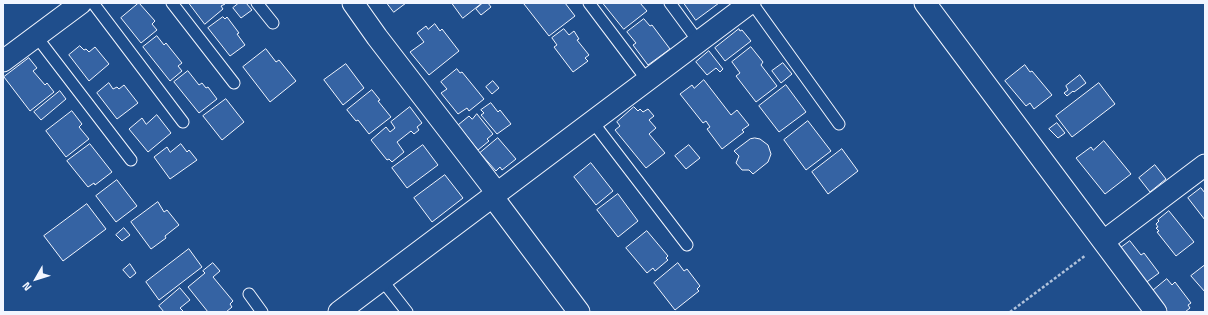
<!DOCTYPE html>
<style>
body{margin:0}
#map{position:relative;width:1208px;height:315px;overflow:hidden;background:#1f4e8c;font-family:"Titillium Web",sans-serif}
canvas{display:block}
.frame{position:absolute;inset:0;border:4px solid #f2f6ff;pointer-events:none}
.north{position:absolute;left:16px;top:259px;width:40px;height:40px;-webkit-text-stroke:3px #1f4e8c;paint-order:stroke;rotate:231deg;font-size:11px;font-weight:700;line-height:16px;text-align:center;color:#f2f6ff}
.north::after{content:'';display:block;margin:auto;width:14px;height:18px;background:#f2f6ff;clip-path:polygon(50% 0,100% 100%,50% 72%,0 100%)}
</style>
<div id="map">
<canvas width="1208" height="315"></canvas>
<div class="frame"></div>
<div class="north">N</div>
</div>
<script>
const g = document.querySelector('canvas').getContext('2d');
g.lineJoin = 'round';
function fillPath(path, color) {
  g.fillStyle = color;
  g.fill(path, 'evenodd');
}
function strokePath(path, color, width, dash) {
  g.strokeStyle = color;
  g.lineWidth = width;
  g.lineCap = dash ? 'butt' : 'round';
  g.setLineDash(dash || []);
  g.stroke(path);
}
const building = new Path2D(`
 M139,3L155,21L152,24L157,30L141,43L121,18Z
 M189,3H224L225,4L221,6L223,9L205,24Z
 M239,3H246L252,10L241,18L233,8Z
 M387,3H406L394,12Z
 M452,3H482L463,18Z
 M483,3H488L491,7L481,15L476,9Z
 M525,3H565L575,16L549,36L524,4Z
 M603,3H640L647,11L624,29Z
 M684,3H719L696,20Z
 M223,17L225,19L227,17L239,33L237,34L245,45L230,56L208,28Z
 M644,19L650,26L652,25L670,49L648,65L633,45L636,43L627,32Z
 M435,24L440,31L442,29L459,51L429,75L410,52L424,42L417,33L426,26L428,29Z
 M564,29L569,35L574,31L579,39L577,40L589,55L585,58L588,61L573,72L554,47L557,45L552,38Z
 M739,29L740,31L742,30L751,41L725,61L715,48Z
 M157,36L164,45L166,43L182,63L178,66L182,71L170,81L143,47Z
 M80,46L84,50L86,49L89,52L95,47L109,64L89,81L69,55Z
 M751,47L763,62L761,65L777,86L756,102L736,76L740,73L732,62Z
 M266,49L276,62L279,60L296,81L270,102L243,67Z
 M709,51L723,69L720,72L716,68L707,75L696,62Z
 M29,58L37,68L33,71L45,85L47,83L54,92L30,111L4,77Z
 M783,63L792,74L781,83L772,71Z
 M346,64L364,88L343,105L324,80Z
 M1025,65L1030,72L1032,71L1052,95L1034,109L1030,103L1026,106L1005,81Z
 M457,69L460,73L462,72L484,99L469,111L467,108L458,114L441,93L447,89L441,82Z
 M188,71L199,85L202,83L206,88L208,87L217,99L199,113L174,82Z
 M1080,75L1086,83L1074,92L1073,91L1067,96L1064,93L1068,90L1066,86Z
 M704,80L731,115L737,110L749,125L742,130L744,132L722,149L707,129L710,127L706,121L703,123L680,94L692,85L694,88Z
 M493,81L499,88L492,94L486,87Z
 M109,83L113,89L117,87L119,89L124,85L138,103L117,119L97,93Z
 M1099,83L1115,104L1072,137L1056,116Z
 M786,85L806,112L779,132L759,106Z
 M372,90L380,100L378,101L391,117L369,134L358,120L356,121L347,110Z
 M60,91L66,99L41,120L34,112Z
 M226,99L244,122L222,140L203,116Z
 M491,103L498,112L500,110L511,124L497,134L481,115L484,113L481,110Z
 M410,107L422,123L417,127L419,130L414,134L411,131L397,142L404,152L392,162L389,159L387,160L371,140L386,127L390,132L395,128L391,122Z
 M634,107L638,111L640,109L643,112L648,109L654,116L649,120L656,128L649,134L665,153L646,168L615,130L620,126L617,122Z
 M72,111L82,124L79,127L89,139L66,157L46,131Z
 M477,114L493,134L487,139L489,141L478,150L458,125L469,116L472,119Z
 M157,115L171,133L148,152L129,129L142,118L146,124Z
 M808,121L831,151L806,170L784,140Z
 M1057,123L1065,133L1058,138L1049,129Z
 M498,138L516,159L502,170L500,167L496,171L480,153Z
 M755,138L760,139L768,145L771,154L768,162L753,174L749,170H742L736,163L739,156L734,151L750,139Z
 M1104,141L1131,174L1105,194L1076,158L1091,147L1093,150Z
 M90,144L112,172L95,185L94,183L88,187L67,161Z
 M181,144L187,152L189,150L197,160L170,179L154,157L167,147L170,152Z
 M423,145L438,165L407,188L392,168Z
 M689,145L700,158L686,169L675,156Z
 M842,149L858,171L828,194L812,172Z
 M591,163L613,191L596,205L574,177Z
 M1155,165L1166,179L1150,192L1139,178Z
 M445,175L463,198L432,222L414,198Z
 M117,180L137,206L116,222L96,196Z
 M1201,188L1205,193V220L1188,198Z
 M618,194L638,221L618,237L597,210Z
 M158,202L164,212L167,210L179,225L165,236L166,238L151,249L131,222Z
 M87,204L106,229L63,261L44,236Z
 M1169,211L1194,242L1176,256L1157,232L1159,231L1156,228L1158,227L1156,224L1159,221L1158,220Z
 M124,228L130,235L122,241L116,235Z
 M647,231L668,256L666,258L668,260L655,271L653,268L647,273L626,248Z
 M1130,241L1141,255L1144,253L1159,273L1144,284L1118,250Z
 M189,249L202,267L159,300L146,282Z
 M213,263L220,271L213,277L233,301L230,304L232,307L226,312H208L188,287L205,273L203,271Z
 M678,263L684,271L687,269L700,286L697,289L699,291L675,310L654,283Z
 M130,264L136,273L130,278L123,270Z
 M1205,265V292L1191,276Z
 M1167,279L1172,285L1175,282L1191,303L1188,305L1190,308L1185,312H1165L1150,293Z
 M180,288L190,300L180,308L184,312H164L159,306Z`);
fillPath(building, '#3563a3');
strokePath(building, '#f2f6ff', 1);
const service = new Path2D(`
 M93,3L183,122
 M172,3L234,83
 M257,3L273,23
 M589,3L647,80
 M670,3L698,41
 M752,3L839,124
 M36,36L131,160
 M592,121L687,245
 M382,280L407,312
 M249,294L262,312`);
const minor = new Path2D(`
 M353,3L377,37L497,193
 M925,3L1156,312
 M3,61L81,3
 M492,196L579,312
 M1104,241L1205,165
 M339,312L750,3`);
strokePath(service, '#f2f6ff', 13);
strokePath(minor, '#f2f6ff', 23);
strokePath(new Path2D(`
 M1010,312L1086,255`), '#b3c4dc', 2.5, [3, 2]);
strokePath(service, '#1f4e8c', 11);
strokePath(minor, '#1f4e8c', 21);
</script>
